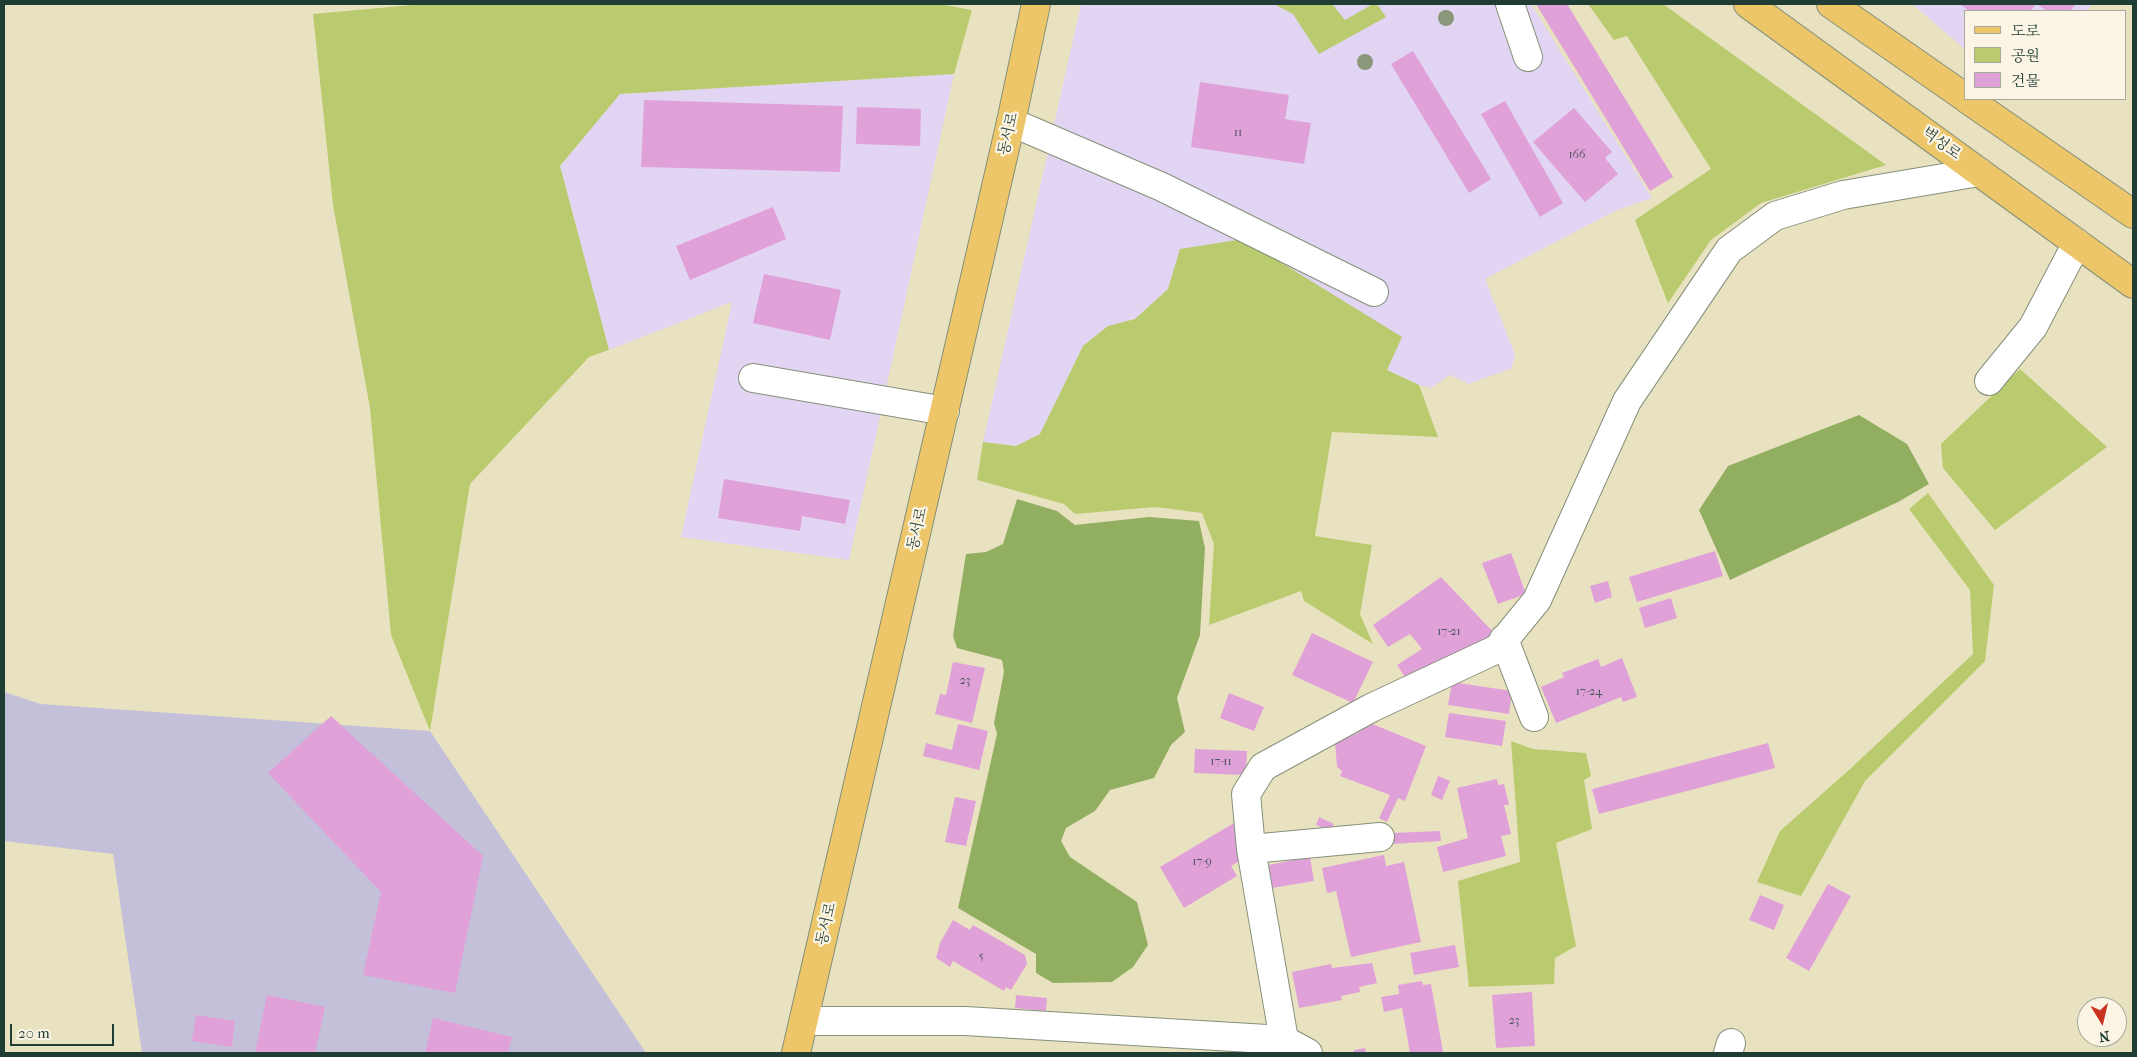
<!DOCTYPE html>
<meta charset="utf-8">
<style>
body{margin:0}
#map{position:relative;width:2137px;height:1057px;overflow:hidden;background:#e9e2c1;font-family:"IM FELL French Canon","Noto Serif KR",serif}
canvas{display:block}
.frame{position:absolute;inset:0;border:5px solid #1f3d34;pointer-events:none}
.legend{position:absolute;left:1964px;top:10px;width:162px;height:90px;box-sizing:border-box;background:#fcf5e5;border:1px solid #a4ab9e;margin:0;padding:6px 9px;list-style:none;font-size:15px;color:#1f3d34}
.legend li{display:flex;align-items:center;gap:10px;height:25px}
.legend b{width:25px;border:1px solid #a4ab9e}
.north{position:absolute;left:2077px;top:997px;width:50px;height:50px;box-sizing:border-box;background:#fcf5e5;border:1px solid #a4ab9e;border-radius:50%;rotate:171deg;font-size:14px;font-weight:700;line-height:20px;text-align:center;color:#1f3d34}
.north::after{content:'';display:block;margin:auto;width:18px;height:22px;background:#c8321e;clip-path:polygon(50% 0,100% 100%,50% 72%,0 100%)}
.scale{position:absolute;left:10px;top:1024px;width:104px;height:22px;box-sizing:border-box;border:2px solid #1f3d34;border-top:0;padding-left:6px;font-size:15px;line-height:18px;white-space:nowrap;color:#1f3d34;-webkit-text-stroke:4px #fcf5e5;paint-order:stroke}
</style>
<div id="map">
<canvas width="2137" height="1057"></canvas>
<div class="frame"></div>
<ul class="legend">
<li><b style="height:6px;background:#ecc669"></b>도로</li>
<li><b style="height:14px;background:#b9cb6e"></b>공원</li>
<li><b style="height:14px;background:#e0a1d9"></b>건물</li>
</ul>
<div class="north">N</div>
<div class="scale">20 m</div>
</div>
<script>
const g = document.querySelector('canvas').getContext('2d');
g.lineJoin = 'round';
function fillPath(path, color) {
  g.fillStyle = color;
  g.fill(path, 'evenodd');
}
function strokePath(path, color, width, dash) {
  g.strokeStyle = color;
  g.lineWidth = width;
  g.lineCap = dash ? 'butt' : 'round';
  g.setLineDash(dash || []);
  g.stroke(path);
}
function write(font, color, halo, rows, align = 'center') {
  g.font = font + ' "IM FELL French Canon","Noto Serif KR",serif';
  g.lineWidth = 4.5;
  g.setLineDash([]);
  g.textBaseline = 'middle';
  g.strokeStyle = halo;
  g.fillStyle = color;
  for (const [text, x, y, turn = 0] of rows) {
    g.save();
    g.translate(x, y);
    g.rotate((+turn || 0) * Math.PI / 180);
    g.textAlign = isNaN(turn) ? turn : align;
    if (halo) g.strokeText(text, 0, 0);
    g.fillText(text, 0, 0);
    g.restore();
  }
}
fillPath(new Path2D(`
 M1081,4H1274L1293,14L1326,4H1531L1652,198L1615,211L1485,279L1515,354L1512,368L1469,384L1450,375L1431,388L1419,385L1387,370L1401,337L1180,249L1168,289L1135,319L1108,326L1083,346L1040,434L1016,446L983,442Z
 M1912,4H2092L2087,11H1966V50Z
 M954,74L849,560L681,537L732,302L609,350L560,166L619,94Z`), '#e2d4f3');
fillPath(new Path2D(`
 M4,692L41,704L430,731L646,1053H142L113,854L4,841Z`), '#c5c0da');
fillPath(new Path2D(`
 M423,4H939L972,10L954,74L620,94L560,166L609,350L589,357L470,484L430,731L391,635L370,408L333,205L313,14Z
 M1274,4H1332L1345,20L1373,4H1377L1386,17L1319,54L1293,14Z
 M1588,4H1663L1886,165L1761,203L1711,240L1668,303L1635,220L1711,169L1627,36L1614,40Z
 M1243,239L1402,337L1387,370L1419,385L1438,437L1332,432L1315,536L1372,545L1360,614L1373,644L1304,601L1301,591L1209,625L1214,544L1202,513L1155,507L1075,514L1064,504L977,480L983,442L1016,446L1040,434L1083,346L1108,326L1135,319L1168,289L1180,249Z
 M2020,369L2107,447L1995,530L1943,468L1941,444Z
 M1928,493L1994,585L1985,661L1865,781L1801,896L1757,882L1780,831L1849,770L1973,654L1970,590L1909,509Z
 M1511,741L1533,749L1586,753L1591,776L1584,780L1592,829L1556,843L1576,946L1555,958L1554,984L1469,987L1458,881L1520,862Z`), '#b9cb6e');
fillPath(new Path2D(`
 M1859,415L1907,444L1929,484L1898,502L1730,580L1699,510L1728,466Z
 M1017,499L1057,511L1075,525L1149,517L1199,521L1205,548L1200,635L1177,698L1185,732L1171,745L1154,778L1110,790L1095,811L1066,828L1061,841L1070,857L1137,902L1148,945L1133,967L1112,982L1053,983L1036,973V954L958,908L997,734L994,723L1004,672L1002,660L957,648L953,636L966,554L986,552L1003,544Z`), '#92af61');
fillPath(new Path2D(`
 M1536,4H1567L1673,177L1650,191Z
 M1960,4H2036L2030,11H1969Z
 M2037,4H2076L2070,11H2047Z
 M1413,51L1491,179L1469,193L1391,64Z
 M1200,82L1289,95L1285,119L1311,123L1304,164L1191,147Z
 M644,100L843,106L840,172L641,167Z
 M1505,101L1563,203L1540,217L1481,114Z
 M857,107L921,109L920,146L856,144Z
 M1574,108L1612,152L1605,158L1618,174L1585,202L1533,142Z
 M773,207L786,239L690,280L676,246Z
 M764,274L841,290L830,340L753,323Z
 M724,479L850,500L845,524L802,516L800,531L718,518Z
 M1715,551L1723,576L1637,602L1629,577Z
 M1511,553L1526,594L1498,604L1482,563Z
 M1441,577L1496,635L1407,680L1397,665L1422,649L1410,634L1388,647L1373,625Z
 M1608,581L1612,597L1595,603L1590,586Z
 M1671,598L1677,618L1645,628L1639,608Z
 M1312,633L1373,662L1353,703L1292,675Z
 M1622,658L1637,697L1623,702L1621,697L1556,723L1541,687L1564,677L1562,673L1598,659L1601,667Z
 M953,662L985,668L972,723L935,714L940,694L946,695Z
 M1452,682L1512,691L1509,714L1448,705Z
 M1229,693L1264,707L1254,731L1220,718Z
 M1449,713L1506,721L1502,746L1445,737Z
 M331,716L483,856L455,993L363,975L381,892L268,773Z
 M1370,723L1426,746L1405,801L1398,798L1387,822L1379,818L1390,795L1340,776L1342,771L1337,767L1335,743L1356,734Z
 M958,724L988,731L979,770L923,756L926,743L952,750Z
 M1768,743L1775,768L1599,814L1592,789Z
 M1195,749L1247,751L1246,775L1194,773Z
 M1438,776L1450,781L1442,800L1431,795Z
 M1497,779L1498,785L1504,784L1509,805H1504L1511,834L1501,836L1506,856L1443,872L1437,847L1468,838L1457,788Z
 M955,797L976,801L966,846L945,842Z
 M1319,817L1334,824L1331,831L1316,825Z
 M1234,823L1243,859L1231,866L1237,876L1184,908L1160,867Z
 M1440,831L1441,841L1392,844V833Z
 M1384,855L1386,866L1404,862L1421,942L1351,957L1336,891L1327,893L1322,868Z
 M1310,857L1314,881L1272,888L1268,865Z
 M1828,884L1851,896L1809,971L1786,958Z
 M1760,895L1784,905L1774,930L1749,920Z
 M953,920L970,930L973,925L1025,955L1027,964L1011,990L1006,987L1004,991L953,961L950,967L936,958L940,943Z
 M1455,945L1459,967L1414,975L1410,953Z
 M1372,963L1377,983L1359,987L1360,992L1341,996L1342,1000L1299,1008L1292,972L1331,964L1332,968Z
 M1422,981L1423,985L1431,984L1443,1052L1410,1053L1402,1008L1384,1012L1381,997L1399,994L1398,985Z
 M1532,992L1535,1046L1496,1048L1492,995Z
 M267,995L325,1007L315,1053H255Z
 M1016,995L1047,998L1046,1011L1015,1008Z
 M196,1015L235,1021L232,1047L192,1041Z
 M433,1018L512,1037L508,1053H425Z
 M1365,1048L1366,1053H1354V1050Z`), '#e0a1d9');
const minor = new Path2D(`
 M1510,4L1528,57
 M1011,122L1162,187L1374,292
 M753,378L945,411
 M1989,381L2033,327L2077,243
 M1504,639L1534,717
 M1251,849L1380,837
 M804,1021H965L1284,1040L1308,1053
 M1284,1040L1251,849L1246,794L1263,767L1371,708L1497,649L1537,600L1627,401L1729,250L1775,216L1843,195L1979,172
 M1728,1053L1731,1043`);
const major = new Path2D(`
 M1748,4L2133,284
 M1831,4L1966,98
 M1967,99L2133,214
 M796,1053L1011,122L1036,4`);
strokePath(minor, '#84907a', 30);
strokePath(major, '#84907a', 30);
strokePath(minor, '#fff', 28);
strokePath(major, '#ecc669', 28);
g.fillStyle = '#8b977a';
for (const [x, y] of [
 [1446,18],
 [1365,62]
]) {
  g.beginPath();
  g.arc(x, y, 8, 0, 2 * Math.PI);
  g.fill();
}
write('12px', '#4f565d', null, [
 ["11",1238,133],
 ["166",1577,155],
 ["17-21",1449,632],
 ["23",965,681],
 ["17-24",1589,692],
 ["17-11",1221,762],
 ["17-9",1202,862],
 ["5",981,957],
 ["23",1514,1021]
]);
write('15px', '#1f3d34', '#fcf5e5', [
 ["동서로",1009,134,-77],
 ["벽성로",1941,144,36],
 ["동서로",918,529,-77],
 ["동서로",827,924,-77]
]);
</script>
